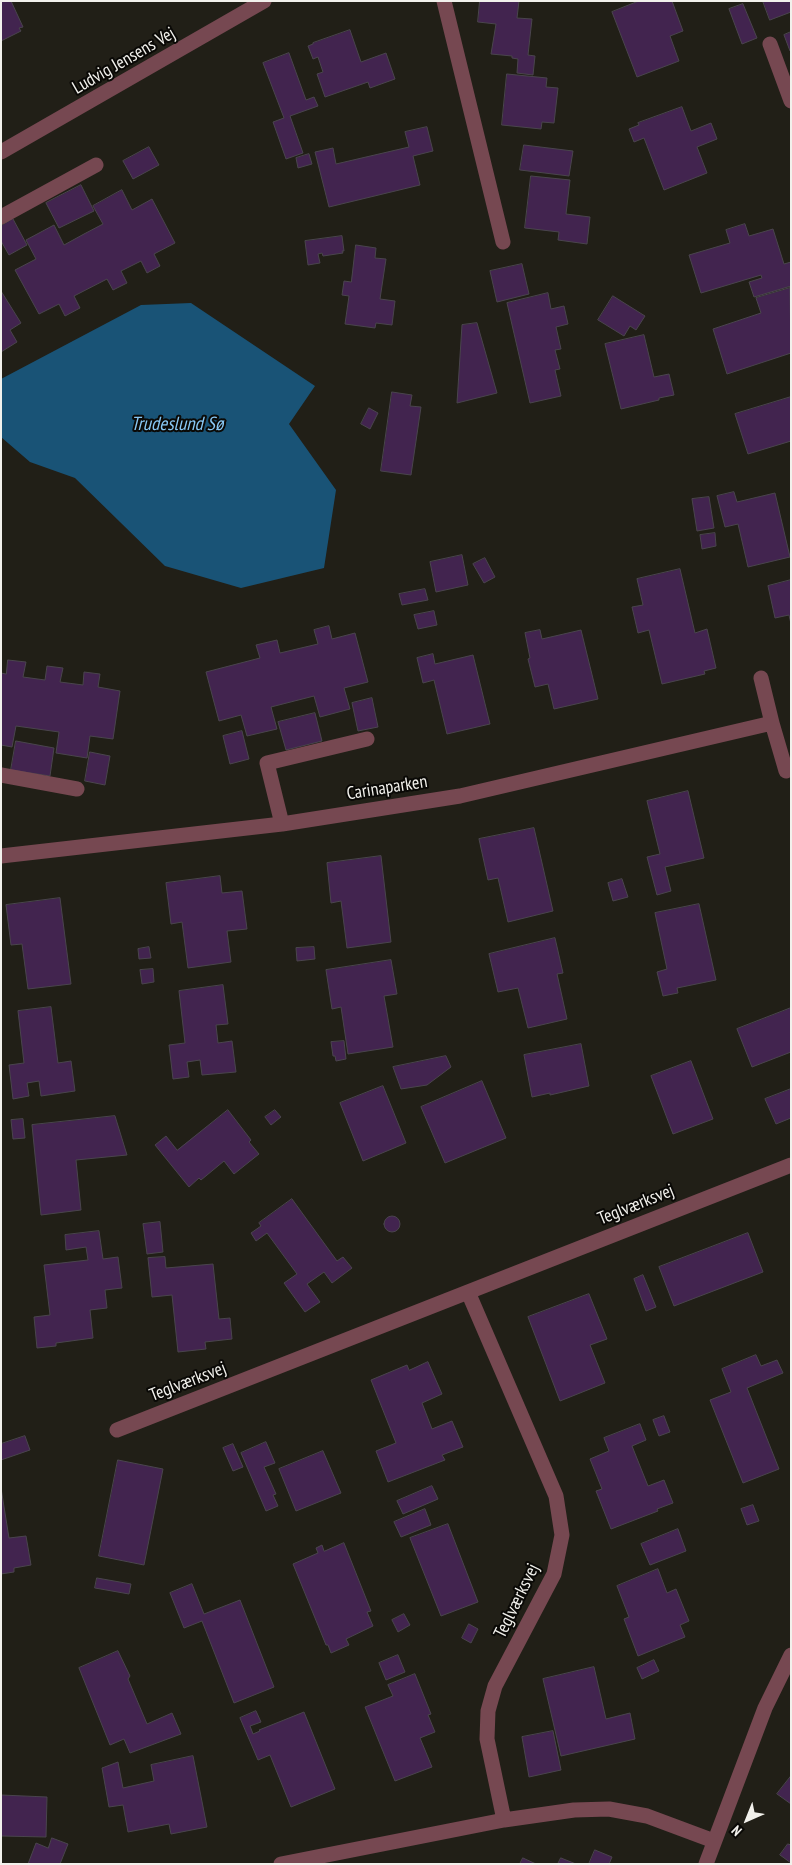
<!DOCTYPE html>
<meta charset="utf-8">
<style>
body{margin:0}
#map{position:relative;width:792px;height:1865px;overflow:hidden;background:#211f17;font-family:"PT Sans Narrow",sans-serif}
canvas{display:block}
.frame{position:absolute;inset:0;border:2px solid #f2f1ec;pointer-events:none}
.north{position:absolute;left:722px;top:1795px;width:50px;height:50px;-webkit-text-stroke:4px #0a0906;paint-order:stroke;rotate:224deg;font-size:14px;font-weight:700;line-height:20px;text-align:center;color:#f2f1ec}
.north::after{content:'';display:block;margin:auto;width:18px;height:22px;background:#f2f1ec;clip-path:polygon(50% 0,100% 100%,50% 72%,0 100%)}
</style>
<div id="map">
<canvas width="792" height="1865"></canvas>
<div class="frame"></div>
<div class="north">N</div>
</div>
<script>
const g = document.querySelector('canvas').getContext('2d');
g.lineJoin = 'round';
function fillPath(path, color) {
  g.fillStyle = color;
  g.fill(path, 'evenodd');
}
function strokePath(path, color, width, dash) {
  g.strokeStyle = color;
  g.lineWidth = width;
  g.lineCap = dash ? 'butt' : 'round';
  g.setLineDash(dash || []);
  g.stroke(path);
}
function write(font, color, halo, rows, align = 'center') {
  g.font = font + ' "PT Sans Narrow",sans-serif';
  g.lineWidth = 4;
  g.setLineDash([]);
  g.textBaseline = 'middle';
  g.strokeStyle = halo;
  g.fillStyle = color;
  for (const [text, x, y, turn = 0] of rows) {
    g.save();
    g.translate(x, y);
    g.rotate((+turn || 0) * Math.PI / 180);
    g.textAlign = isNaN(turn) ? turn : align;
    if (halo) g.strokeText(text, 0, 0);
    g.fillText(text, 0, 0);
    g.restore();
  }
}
fillPath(new Path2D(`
 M191,303L315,386L289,424L336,490L324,568L241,588L165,566L75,478L30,462L1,437V379L141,305Z`), '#195376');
const building = new Path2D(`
 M1,1H11L23,27L19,28L21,31L1,41Z
 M480,1H519L517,18L532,19L528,55L535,56L533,75L517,73L518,59L512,58V56L491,54L496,24L478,22Z
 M639,1H672L683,31L670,36L679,61L637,77L612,12Z
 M763,1H791V12L770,20Z
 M743,4L757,38L742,44L729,9Z
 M350,30L361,62L386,53L395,79L370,88L368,82L325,97L317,74L323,72L318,57L313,59L308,46L313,44V43Z
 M791,32V50L790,51L784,35Z
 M289,53L306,100L314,97L318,106L290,116L303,153L286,159L273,122L284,118L263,63Z
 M507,74L547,78L546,87L558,88L554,123L542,122L541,129L502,125Z
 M682,107L691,131L711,123L717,139L697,147L707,173L664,190L644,138L634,142L629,129L639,125L638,123Z
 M427,127L433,151L413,156L420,185L329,207L315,152L333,148L336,164L409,147L405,132Z
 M524,145L573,151L569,176L520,170Z
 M149,147L159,165L133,179L123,161Z
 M309,154L312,164L298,168L296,158Z
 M531,176L570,180L566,214L590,217L587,244L558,240L559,232L525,228Z
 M81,185L94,211L59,228L46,203Z
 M122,190L132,210L152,199L175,243L154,254L160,266L147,273L141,261L121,271L127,283L113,290L107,279L74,296L80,308L65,316L59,304L39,314L15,270L36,259L26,240L54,225L64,245L84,234L103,224L93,206Z
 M13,219L27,245L9,255L1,241V226Z
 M745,224L749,236L773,229L784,264L791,262V286L754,297L749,282L762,278L761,275L701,293L689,255L730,243L726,230Z
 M342,236L344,251H342L343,253L323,256L322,253L318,254L320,263L308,265L305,241Z
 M356,245L376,248L375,258L386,259L380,299L395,301L392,325L376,323L375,328L345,324L349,296L342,295L344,281L351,282Z
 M522,264L529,294L497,302L490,271Z
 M790,288L791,353L727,374L713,329L761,313L756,298Z
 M1,291L21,323L10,330L17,342L1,352Z
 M548,293L551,309L564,306L568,324L556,327L561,349L555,350L560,369L555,370L561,396L530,403L507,303Z
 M613,296L645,316L636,330L630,326L624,336L598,320Z
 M477,323L497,393L457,403L462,325Z
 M644,335L654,377L669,374L674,395L659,398V400L621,409L605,344Z
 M392,392L412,395L410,406L421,407L411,475L381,471Z
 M791,397V441L748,454L735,414Z
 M369,408L378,413L370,429L361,424Z
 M734,492L737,502L775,493L790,557L748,567L738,524L725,527L717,496Z
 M709,497L714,528L697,531L692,499Z
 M715,533L716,546L702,549L700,535Z
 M462,555L468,585L436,592L430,562Z
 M485,558L495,577L484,583L473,564Z
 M680,569L695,633L707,629L716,668L704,671L705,674L662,684L649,630L638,633L632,607L643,605L637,579Z
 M791,580V624L789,615L775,618L768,586Z
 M425,589L428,600L402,605L399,594Z
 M434,611L437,625L418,629L414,615Z
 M329,626L332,639L355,633L368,682L344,688L350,709L320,717L314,696L271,707L277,729L247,736L241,715L219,721L206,672L260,658L256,645L277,640L280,653L318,644L314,630Z
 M540,630L542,639L581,630L598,699L554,709L548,684L535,687L528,659L530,658L525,633Z
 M433,654L435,664L473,655L490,724L447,734L434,680L423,683L417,658Z
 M8,660L26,662L23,677L45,680L47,666L63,668L60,682L83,685L84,672L100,674L98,687L120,691L113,739L90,736L87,758L56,753L59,732L16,726L12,747L1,745V673L6,674Z
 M372,698L378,727L358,731L352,703Z
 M315,713L322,741L286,750L278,722Z
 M242,731L249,759L230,764L223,736Z
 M16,741L54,748L50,776L11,770Z
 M90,752L110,756L105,785L85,781Z
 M688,791L704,858L665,867L671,891L657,895L647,857L660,854L647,801Z
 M534,828L553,911L508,922L498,878L488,880L479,839Z
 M381,856L391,942L347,948L341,901L331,903L327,863Z
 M220,876L222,893L242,891L247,929L227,931L231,962L188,968L182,922L171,924L166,883Z
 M622,879L628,897L613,901L608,883Z
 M60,898L71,984L28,989L22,944L11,945L6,905Z
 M699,904L716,980L677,988L678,993L663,996L657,972L667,969L655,913Z
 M555,938L563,973L557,974L567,1019L528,1028L518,988L498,992L489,954Z
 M149,947L151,958L139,959L138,949Z
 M314,947L315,959L297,961L296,948Z
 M391,960L397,994L384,996L393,1047L348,1054L341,1007L332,1009L326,970Z
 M153,969L154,982L142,984L140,970Z
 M223,985L228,1024L216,1025L218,1043L232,1041L236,1072L202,1075L200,1060L187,1062L189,1077L173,1079L169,1045L185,1043L179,991Z
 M51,1007L58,1063L71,1061L75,1091L41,1096L39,1081L27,1083L29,1096L13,1099L9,1065L24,1063L18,1011Z
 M791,1008V1052L752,1067L737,1029Z
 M344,1041L346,1059L336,1061L335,1056H333L331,1042Z
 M581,1044L589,1086L550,1095V1093L532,1097L524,1055Z
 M446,1056L451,1067L427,1085L401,1089L393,1067Z
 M691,1061L713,1119L673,1134L651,1076Z
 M482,1081L506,1138L445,1163L421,1107Z
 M383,1086L406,1143L363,1161L340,1103Z
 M791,1089V1118L776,1124L765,1099Z
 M228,1110L251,1140L249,1142L259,1154L234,1174L224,1161L201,1180L199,1178L189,1187L155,1145L166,1136L177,1150Z
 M275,1110L281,1117L271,1125L265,1117Z
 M115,1116L127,1155L76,1160L81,1210L41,1215L32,1125Z
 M23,1119L25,1138L13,1139L11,1120Z
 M292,1199L337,1261L343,1257L352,1268L332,1283L324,1272L307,1284L320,1302L305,1312L284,1283L297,1274L267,1233L256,1241L251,1233L261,1226L259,1223Z
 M384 1224a8 8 0 1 1 16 0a8 8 0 1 1-16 0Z
 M160,1222L163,1252L147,1254L143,1224Z
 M99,1231L103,1259L118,1257L122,1288L105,1290L107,1308L90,1310L93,1338L56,1343V1346L37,1348L34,1317L50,1315L44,1265L88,1260L86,1247L66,1250L65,1235Z
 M748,1233L763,1272L674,1306L659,1267Z
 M165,1257L166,1268L213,1264L219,1319L230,1318L232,1339L205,1342L206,1349L178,1352L172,1295L152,1297L148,1258Z
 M643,1275L656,1307L646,1311L634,1279Z
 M589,1294L607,1339L590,1345L605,1383L560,1401L528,1317Z
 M756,1355L761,1366L777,1360L783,1373L747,1388L779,1469L743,1483L710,1400L731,1392L722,1369Z
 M428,1362L442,1394L422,1403L432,1429L452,1421L463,1447L442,1455L445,1460L388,1482L376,1451L396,1443L371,1380L407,1365L409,1370Z
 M664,1416L670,1432L659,1436L653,1420Z
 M640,1424L646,1440L632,1446L648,1486L664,1480L673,1503L657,1509L658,1511L611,1529L596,1491L602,1489L590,1459L609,1451L604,1438Z
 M25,1436L30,1450L1,1460V1444Z
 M266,1442L275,1463L264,1467L276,1494L273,1495L278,1506L266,1511L241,1453Z
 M233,1444L243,1467L233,1471L223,1448Z
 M323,1451L341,1493L296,1511L279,1469Z
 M118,1460L163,1469L144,1565L99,1556Z
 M432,1486L438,1499L403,1514L397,1501Z
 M1,1488L9,1538L26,1536L31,1565L14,1568V1572L1,1574Z
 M753,1505L759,1521L747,1525L741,1509Z
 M425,1509L431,1525L401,1537L394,1522Z
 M448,1524L478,1602L441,1616L410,1538Z
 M678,1529L686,1551L650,1565L641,1544Z
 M344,1543L371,1611L367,1612L373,1626L346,1639L349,1645L331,1653L328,1645H326L293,1564L318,1553L316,1548L322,1545L324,1551Z
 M658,1569L667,1593L676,1589L689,1621L680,1625L685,1637L638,1656L624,1619L629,1617L617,1586Z
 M97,1578L131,1584L129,1594L95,1588Z
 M192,1584L204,1614L240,1600L274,1687L234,1703L202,1621L184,1628L170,1593Z
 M404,1614L410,1625L398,1632L392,1620Z
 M469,1624L478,1629L471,1643L462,1638Z
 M118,1651L130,1676L128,1679L147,1724L172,1713L181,1734L130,1753L124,1739L110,1745L79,1668Z
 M398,1655L405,1672L386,1680L379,1663Z
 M654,1660L659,1671L642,1679L637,1668Z
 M594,1667L606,1719L630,1713L635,1739L561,1756L543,1679Z
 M415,1674L431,1714L428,1715L435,1732L420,1738L432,1767L395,1781L365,1707L393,1696L388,1685Z
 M256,1711L261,1722L250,1726L253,1734L260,1731L259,1730L304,1712L335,1789L291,1807L270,1755L258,1760L240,1718Z
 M553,1731L561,1770L529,1777L522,1737Z
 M193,1756L207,1827L171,1834L169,1824L128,1832L123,1805L109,1807L102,1768L118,1762L123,1788L154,1781L151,1765Z
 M791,1776V1804L777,1794Z
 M1,1795L47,1797L46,1837L1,1836Z
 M52,1838L68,1844L60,1864H28L36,1843L48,1848Z
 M788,1844L791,1845V1863L780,1855Z
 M595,1850L612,1857L609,1864H589Z
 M523,1858L536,1864H520Z
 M561,1858L576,1864H558Z`);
fillPath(building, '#42244f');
strokePath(building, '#4a454d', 1);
strokePath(new Path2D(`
 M444,1L503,242
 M770,44L791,101
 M1,152L264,1
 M1,217L96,165
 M761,678L772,723L786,771
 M1,775L77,789
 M282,824L267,763L367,739
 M1,856L282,824L460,796L772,723
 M468,1292L556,1496L562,1535L554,1574L495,1686L488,1711L487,1739L504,1820
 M117,1430L791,1165
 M281,1864L504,1820L574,1810L609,1809L647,1816L714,1841
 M706,1864L765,1708L791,1655`), '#764851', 15);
write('18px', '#f2f1ec', '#0a0906', [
 ["Ludvig Jensens Vej",124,61,-30],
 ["Carinaparken",387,788,-9],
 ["Teglværksvej",636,1205,-22],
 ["Teglværksvej",188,1382,-21],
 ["Teglværksvej",517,1601,-64]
]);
write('italic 19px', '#88c7f4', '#0a0906', [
 ["Trudeslund Sø",177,425]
]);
</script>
